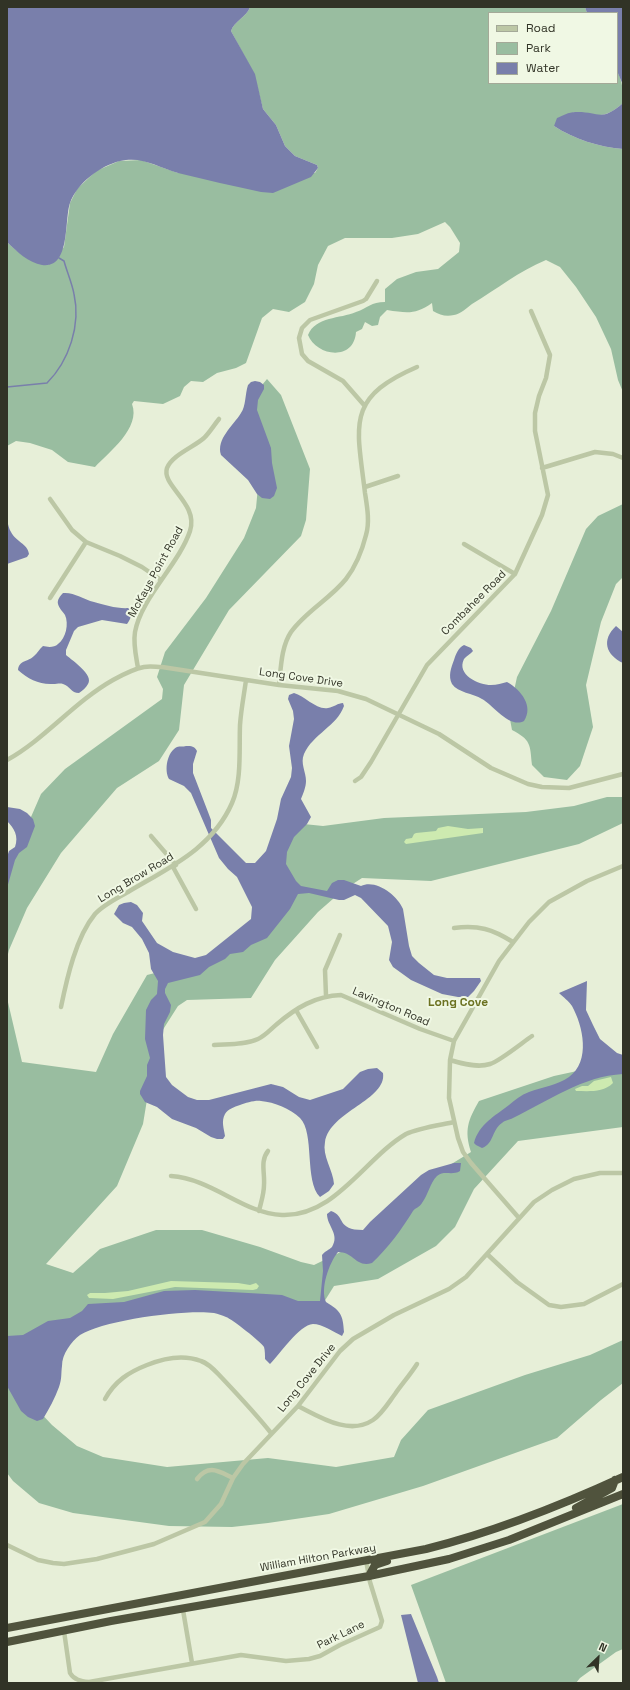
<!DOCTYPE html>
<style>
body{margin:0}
#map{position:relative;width:630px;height:1690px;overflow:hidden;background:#e7efd8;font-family:"Space Grotesk",sans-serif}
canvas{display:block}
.frame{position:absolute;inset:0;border:8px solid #313326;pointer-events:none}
.legend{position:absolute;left:488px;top:12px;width:130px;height:72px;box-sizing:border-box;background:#f0f8e4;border:1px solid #a4a998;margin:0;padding:5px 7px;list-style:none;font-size:12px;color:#313326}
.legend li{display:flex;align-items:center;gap:8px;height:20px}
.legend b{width:20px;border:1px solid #a4a998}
.north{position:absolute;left:578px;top:1638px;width:40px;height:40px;-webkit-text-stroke:3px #f0f8e4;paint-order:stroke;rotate:25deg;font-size:11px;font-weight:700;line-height:16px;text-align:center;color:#313326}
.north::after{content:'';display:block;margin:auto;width:14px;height:18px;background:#313326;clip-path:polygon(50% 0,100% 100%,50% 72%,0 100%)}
</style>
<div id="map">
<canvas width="630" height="1690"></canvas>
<div class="frame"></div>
<ul class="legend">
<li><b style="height:5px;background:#bcc7a5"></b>Road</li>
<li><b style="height:11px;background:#99bda0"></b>Park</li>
<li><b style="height:11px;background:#797fab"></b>Water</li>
</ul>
<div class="north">N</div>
</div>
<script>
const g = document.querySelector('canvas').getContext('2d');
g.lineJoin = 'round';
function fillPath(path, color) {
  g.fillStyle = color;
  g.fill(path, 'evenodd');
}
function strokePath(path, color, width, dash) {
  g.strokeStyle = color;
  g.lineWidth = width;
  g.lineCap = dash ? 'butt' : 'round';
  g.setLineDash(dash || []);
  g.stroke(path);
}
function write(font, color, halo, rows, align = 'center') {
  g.font = font + ' "Space Grotesk",sans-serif';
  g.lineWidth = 4;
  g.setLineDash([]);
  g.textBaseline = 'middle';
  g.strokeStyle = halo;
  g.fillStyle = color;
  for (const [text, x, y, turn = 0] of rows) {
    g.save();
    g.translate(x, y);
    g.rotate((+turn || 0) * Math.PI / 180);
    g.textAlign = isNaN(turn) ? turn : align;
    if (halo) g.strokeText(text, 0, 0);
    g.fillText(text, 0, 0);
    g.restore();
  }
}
fillPath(new Path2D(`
 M250,7H585L587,13H489V83H617V71C623,82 623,91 623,103C604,120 597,115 574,112L554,126C574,139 599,147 623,149V392L618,380L611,349L596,317L576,287L560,267L546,260C519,271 497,289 472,304C467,308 460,314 454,315C446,317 440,315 433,311L432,303C415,315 407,313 387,310L380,317L378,325L372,326L365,322L362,329L356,332C354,362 316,356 308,335C316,316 340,319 356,312C368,308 371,302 385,302V289L397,279L416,272L438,269L459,252L460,243L450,227L445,222L418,234L392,238H345L328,246L318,265L314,284L305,302L289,312L273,309L262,318L246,363L236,368L217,373L203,382L191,381L184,387L180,396L163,404L134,401L132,404C141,428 109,452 95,467L68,462L52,450L30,443L16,441L7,446V242C18,253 32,263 48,265L64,247L70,203L77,189L96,171L119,161L141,160L178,173H315L318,168L317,165L295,156L285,146L276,125L263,109L254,74L231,31C234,21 247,17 250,7Z
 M267,379L281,395L310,469L306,520L301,536L229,610L184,685L179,730L159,761L117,788L61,853L27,908L9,950L7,958V872L41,794L65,769L162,699L163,689L157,677L165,652L206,598L244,538L256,508L259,476L253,396Z
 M623,504V577L616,584L601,622L586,685L593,727L580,766L567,780L544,777L532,765C530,744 531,740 512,730L509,714L517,677L551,611L586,529L598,516Z
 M607,797H623V823L579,844L431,881L362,878L342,891L318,912L275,960L251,998L187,1000L178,1006L157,1039L143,1124L117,1186L46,1264L73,1273L100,1249L156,1230H202L260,1247L301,1262L314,1265L355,1245L427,1179L471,1152C464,1130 468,1120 479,1101L554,1076L614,1063L623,1062V1127L518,1141L474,1189L455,1227L436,1246L378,1279L334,1286L319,1310L152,1305L7,1352V998L22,1062L96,1072L113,1034L147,975L215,958L245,935L294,823L323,826L384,818L526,812L574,806Z
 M623,1340V1383L601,1400L557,1438L423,1486L329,1514L268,1523L232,1527L169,1526L73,1513L39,1503L13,1481L7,1473V1377L52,1425L77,1446L103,1457L167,1467L268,1458L336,1467L394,1457L401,1440L428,1410L525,1375L590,1355Z
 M623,1504V1649L616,1652L580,1678L576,1683H446L411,1585Z`), '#99bda0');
fillPath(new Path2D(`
 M448,826L468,829L483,828V833L406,844L404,842L406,839L412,838L414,834L416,833L436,831L438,828Z
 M611,1077L613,1083C603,1093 588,1091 576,1091L575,1089L582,1086H588L594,1081Z
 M171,1281L238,1283L250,1285L256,1283L259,1286L257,1289L253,1290L175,1287L113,1299L89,1298L87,1295L90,1293H105L128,1291Z`), '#cdeab0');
fillPath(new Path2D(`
 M7,7H250C247,17 234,21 231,31L255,74L263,109L276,125L285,146L295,156L317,165L318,168L311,177L273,193L261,192C234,186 206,180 178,173C157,167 143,156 120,161C100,166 77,183 70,203C64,220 71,269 42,265C29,263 16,251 7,242Z
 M585,7H623V85L617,71V13H587Z
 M623,103V149C599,147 574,139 554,126L557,118C562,116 569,112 575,112C599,111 600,123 623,103Z
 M255,381L260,382L264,385V389L258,400L257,410L271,448L272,463L277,488L274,496L270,499L262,498L257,494L248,480L221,455C216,439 233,426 241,413C246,406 245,394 248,385L251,382Z
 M7,520C8,524 9,529 11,532C15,541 28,544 29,554L27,557L7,564Z
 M63,593C74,592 83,599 94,602C104,605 118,609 129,608C133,613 131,619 127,624L102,620L78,627L74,631L66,650V655C73,661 94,675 88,684C86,688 82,691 79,693C71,693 70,686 63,684C60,683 57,684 53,684C40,685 28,679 18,670C19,660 28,662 34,656C38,653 39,649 43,646C47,647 54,648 58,644C66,638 69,624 65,615C63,612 59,608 58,604C57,600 60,596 63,593Z
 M616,626L623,632V663C606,655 601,640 616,626Z
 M464,645L471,648L473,651C471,654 466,656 464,659C456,675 479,685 491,685C497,685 502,683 507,682C521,690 534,706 524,721C510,729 493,705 482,699C473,693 458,693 452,684C448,676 451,668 454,660C456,654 458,648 464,645Z
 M294,693C305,696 316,710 328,708C334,707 338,703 343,703L344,706C337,726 313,734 304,754C300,763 306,772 306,781C306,787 303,794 301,799L311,817L307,824L294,837L287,852L286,864L296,881L301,886L327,891L332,883L338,880H344L361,886C376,879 397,895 403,909L409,946L412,956L419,963L434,975L447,978H480L481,981L474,991L468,997H458L442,994L411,980L393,967L389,960L392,942L388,926L361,898L355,895L344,900H339L309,893L298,894L290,909L267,938L251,945L243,952L230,954L225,959L209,967L200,975L168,983L165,989V993L171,1005L170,1012L164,1024L163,1035L166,1077L172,1085L188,1097L197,1100H209L271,1084L283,1087L299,1097L310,1100L343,1089L360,1072L368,1069L377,1068L383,1073C387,1100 330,1111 325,1142C322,1156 333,1170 334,1184L329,1191L320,1197C304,1181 315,1133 300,1118C291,1109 274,1102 261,1101C255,1100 246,1103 240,1105C234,1107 228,1109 225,1114C221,1121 224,1129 225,1136L223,1139H217L211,1137L196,1128L172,1119L157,1107L145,1102L140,1094V1091L147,1076V1065L150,1058L145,1039L146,1010L151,1000L157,994L158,981L151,969L149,953L142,939L132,927L123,923L114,914L119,905L124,903L131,902L137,905L143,913L142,921L157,943L173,952L195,958L206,955L251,919L252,907L237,877L228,869L219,858L191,793L184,786L169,779C164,770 167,752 177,747C180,746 183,747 186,746C192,746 194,746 197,751L193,764V773L208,812L211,820V828L246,863H255L266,851L277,819L281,799L291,777L292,768L289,746L294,719L293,711L288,699L289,695Z
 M7,807L20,809L27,813L33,819L35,826L27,847L19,853L15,860L7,888V857L9,851L15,847C19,836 14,828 7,821Z
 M587,981L586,1010L593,1025L600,1039L617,1053L623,1055V1074C583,1076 548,1101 513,1118C509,1120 505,1120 502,1123C492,1129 494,1144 482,1148L476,1145L474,1143C479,1124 495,1116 509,1105C515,1100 521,1095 529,1092C542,1087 558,1085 569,1077C591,1061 583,1026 572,1006C569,1001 563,997 559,993Z
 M454,1163H461L460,1171C452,1176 444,1170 437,1176C430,1183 428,1195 422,1203C420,1207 415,1208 413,1211C402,1229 388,1248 372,1263C356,1268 354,1252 338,1252C329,1263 320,1289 326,1302C341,1311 343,1315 344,1332L342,1336C334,1332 322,1324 313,1324C299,1325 280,1354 270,1364L265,1359C265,1356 265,1350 264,1347C261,1342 232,1319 226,1317C222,1315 218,1314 214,1313C187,1309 103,1320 80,1335C71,1342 62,1354 62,1366C61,1373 62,1379 59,1387C55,1398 49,1409 43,1419L37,1421L28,1417L21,1411L7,1386V1336L23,1335L48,1321L70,1318L82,1311L88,1304L124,1302L164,1291L195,1290L266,1294L282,1295L298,1301H320L323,1271L322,1255C325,1251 329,1250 332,1247C340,1234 327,1226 327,1214L331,1211C346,1216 336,1230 363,1230L370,1222L421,1175L429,1170Z
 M411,1614L437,1677L439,1683H418L401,1615Z`), '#797fab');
strokePath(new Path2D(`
 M7,387L47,383C69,361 81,325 74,294C72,283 67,272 64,261L59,258`), '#797fab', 1.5);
strokePath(new Path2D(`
 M364,405L343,381L308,361L302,354L299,338L302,328L310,320L363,301L366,299L377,281
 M542,468L595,452L613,454L623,458
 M365,487L398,476
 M50,499L72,530L86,542L120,556L142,567L161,580
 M464,544L515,574
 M50,598L86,542
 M138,668C136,656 133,644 135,632C141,598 179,564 190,531C199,503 161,486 167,468C172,455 194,447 204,438C210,432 214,425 219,419
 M279,685C281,668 281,647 291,632C306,611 330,599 346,579C356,566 362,551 366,535C370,522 367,506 365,493C357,425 345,398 417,367
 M7,760C45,739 74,702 113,680C122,675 133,669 144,667C150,666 156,667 162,667L279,685L338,691L366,699L439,734L491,768L528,784L542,787L569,788L623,774
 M355,781L361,777L371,762L427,665L515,574L542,515L548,495L535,431V413L539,396L546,378L550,355L531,311
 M151,836L176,865
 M173,867L196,909
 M454,928C479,925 492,929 513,942
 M326,996L325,970L340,935
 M61,1007C67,978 76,937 95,914C103,905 117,898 128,892C168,868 212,849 232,803C242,780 239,750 240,725C241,710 244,695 246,680
 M296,1010L317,1047
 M214,1045C228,1044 245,1045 258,1039C265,1036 271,1029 277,1024C296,1008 315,996 341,995L420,1029L454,1041
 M450,1060C463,1064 478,1068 490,1064C500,1061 523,1042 532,1036
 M171,1176C213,1179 242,1213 282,1215C335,1217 365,1158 406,1134C418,1128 440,1125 454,1122
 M259,1211C261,1202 264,1194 264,1185C265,1173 260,1161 268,1151
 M519,1218L471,1163L463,1152L458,1138L449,1098L450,1060L454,1041L499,961L529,922L549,902L587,881L623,866
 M487,1254L517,1282L549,1305L561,1307L584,1304L623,1284
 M105,1399C115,1381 129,1372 147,1365C164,1358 183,1354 201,1361C210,1364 216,1372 222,1378C239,1396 256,1414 271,1433
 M298,1406C320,1417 349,1436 373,1420C382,1414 389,1402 395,1394C402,1384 410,1375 417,1364
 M197,1479C209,1464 218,1471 233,1478
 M7,1545L38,1560L53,1563L64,1564L97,1559L154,1544L205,1522L221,1504L233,1478L243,1464L298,1406L340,1351L353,1339L394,1315L449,1289L466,1277L534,1202L552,1190L574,1179L600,1173H623
 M183,1610L192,1663
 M64,1631L70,1673C74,1680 81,1681 89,1682L241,1655L286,1661L309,1659L320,1656L340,1645L380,1627L382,1621L370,1582L366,1560`), '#bcc7a5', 4.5);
strokePath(new Path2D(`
 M576,1508L612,1488L615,1480
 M369,1576L375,1565L387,1561
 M7,1628L426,1549C494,1532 560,1506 623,1477
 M7,1642L111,1621L369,1576L449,1559L509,1540L623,1494`), '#50533d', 8);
write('11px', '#313326', '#f0f8e4', [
 ["McKays Point Road",156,572,-61],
 ["Combahee Road",474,603,-45],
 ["Long Cove Drive",301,678,8],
 ["Long Brow Road",136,878,-31],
 ["Lavington Road",391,1007,23],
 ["Long Cove Drive",307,1378,-51],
 ["William Hilton Parkway",318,1558,-10],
 ["Park Lane",341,1635,-26]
]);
write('bold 12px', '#6c7221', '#f0f8e4', [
 ["Long Cove",458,1003]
]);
</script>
